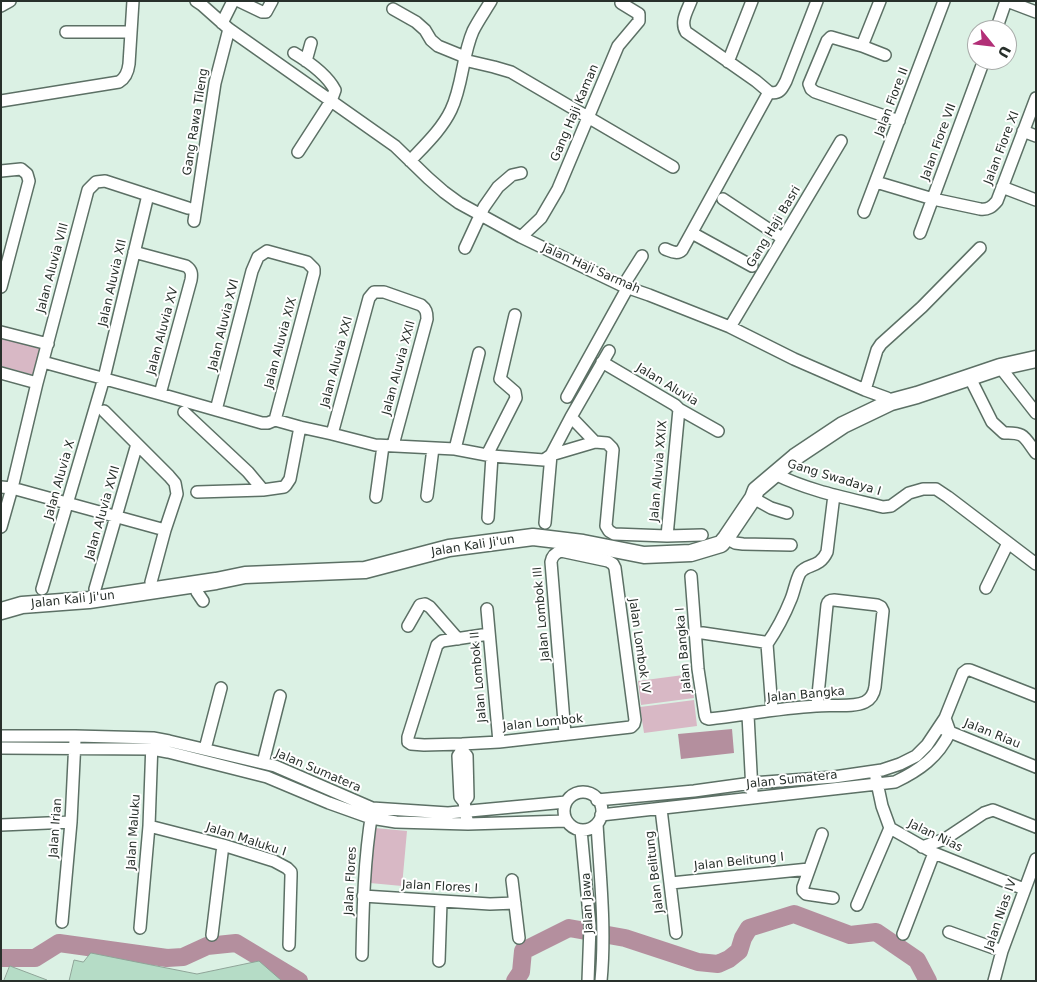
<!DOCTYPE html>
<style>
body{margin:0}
#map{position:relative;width:1037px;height:982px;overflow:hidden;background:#dbf1e4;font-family:"DejaVu Sans",sans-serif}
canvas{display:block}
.frame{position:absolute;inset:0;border:2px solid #28302b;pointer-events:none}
.north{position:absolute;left:967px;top:20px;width:50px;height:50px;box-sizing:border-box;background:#fff;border:1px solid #a9acaa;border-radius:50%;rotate:119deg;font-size:14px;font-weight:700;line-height:20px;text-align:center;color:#28302b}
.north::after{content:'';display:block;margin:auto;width:18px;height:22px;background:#b22f77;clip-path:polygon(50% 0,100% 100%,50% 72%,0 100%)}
</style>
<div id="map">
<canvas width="1037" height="982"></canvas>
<div class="frame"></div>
<div class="north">U</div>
</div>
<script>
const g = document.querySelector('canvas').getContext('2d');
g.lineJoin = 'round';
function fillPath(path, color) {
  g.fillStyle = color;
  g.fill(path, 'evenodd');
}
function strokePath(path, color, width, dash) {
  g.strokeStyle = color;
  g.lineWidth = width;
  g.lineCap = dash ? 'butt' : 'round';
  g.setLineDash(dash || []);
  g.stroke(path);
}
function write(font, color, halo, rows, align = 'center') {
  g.font = font + ' "DejaVu Sans",sans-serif';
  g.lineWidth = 4;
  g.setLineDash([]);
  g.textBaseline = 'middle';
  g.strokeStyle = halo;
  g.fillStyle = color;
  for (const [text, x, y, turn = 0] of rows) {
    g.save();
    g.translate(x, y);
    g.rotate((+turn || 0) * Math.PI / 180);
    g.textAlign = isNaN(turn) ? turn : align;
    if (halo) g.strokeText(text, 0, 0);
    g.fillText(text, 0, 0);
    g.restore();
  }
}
fillPath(new Path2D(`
 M1,338L41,348L34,375L1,366Z
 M691,674L694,698L641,705L638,681Z
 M694,700L697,726L644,733L640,707Z
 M375,828L407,831L402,886L370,883Z`), '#d8b8c5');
fillPath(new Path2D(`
 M732,729L734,753L681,759L678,734Z`), '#b48f9e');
strokePath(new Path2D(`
 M1,958H35L59,943L167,958L183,957L207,946L236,943L299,981
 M515,981L521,972L523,951L569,928L625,938L698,962L718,964L729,959L739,951L743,938L749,928L794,914L850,935L876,932L917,960L928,981`), '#b48f9e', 18);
const building = new Path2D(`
 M91,953L197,974L259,961L282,981H69L74,960L83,962Z
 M10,966L47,980L46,981H4Z`);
fillPath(building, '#b5dcc6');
strokePath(building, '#8fa498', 1);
const street = new Path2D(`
 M196,1L202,5L229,29L395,146L428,178L444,192L459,203L521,237L623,286L649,295L730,327L794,359L865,390L887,398L891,402
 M239,1L262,12H266L272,1
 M691,1C687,11 680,22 686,32L756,81L769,92
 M1007,1L1036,12
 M1,6L10,1
 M393,9L416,22L425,30L431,40L438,46L465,57
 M222,23L233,1
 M996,30L1006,1
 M66,32H131
 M862,46L880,1
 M294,53C309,62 327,75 335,90L331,101L298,152
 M885,55L862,46L831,37L827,41L809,84L811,89L815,92L899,121
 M464,60L494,67L511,72L673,167
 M306,61L311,43
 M728,62L752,1
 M769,92C779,95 782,89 786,81L817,1
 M1,101L119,82C126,78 128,72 129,64L133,1
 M1023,131L1036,136
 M410,161C425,145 442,129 451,110C463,85 462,56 473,31C478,21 485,11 491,1
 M1,171L21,169L27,174L29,181L1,287
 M876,182L933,199L980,209C988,210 992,207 997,201L1036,98
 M1002,187L1036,200
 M723,199L782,238
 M864,212L944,1
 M194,221L215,83L229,29
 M692,233L752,266
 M920,233L984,60
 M521,237L541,218L558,189L618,46L639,21V14L621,3
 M465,248L484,207L498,187L512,175L521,173
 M665,249C671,251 677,255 682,250L769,92
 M134,252L186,266C192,270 192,274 191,280L160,394
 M623,286L642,256
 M730,327L841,141
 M1,332L48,344
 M43,362L160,394L262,423H268L275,420L300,427L332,434L375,445L455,449L492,456L544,460L551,455L595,442L607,443L612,448L613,450L606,526L609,531L614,534L667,536L702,535
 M602,362L675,405L679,409L718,431
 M1000,367L1036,413
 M1,373L37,383
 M970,378L992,422L1004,433C1025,432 1024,437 1036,453
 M865,390L877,350L881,344L922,307L980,248
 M567,397L628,287
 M216,410L252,271L258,257L267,251L307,262L314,269V273L275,420
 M104,411L169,476L175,483L177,494L165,530L151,582
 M184,412L248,472L263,490
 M571,417L595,442
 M332,434L369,298L374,292H384L421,305C426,309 427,312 427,319L393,445
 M455,449L479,353
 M487,455L516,398L515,392L500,379L515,315
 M775,474C809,491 847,498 883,507L891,506L909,493L923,489H936L948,497L1036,564
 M1,487L12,488L165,530
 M197,492L263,490L284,487L286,485L290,479L300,427
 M427,496L433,448
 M376,497L383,446
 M753,498L771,508L787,513
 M488,518L492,456
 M545,523L551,455L571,417L609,351
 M1,527L12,488L37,383L88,190L96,182L105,181L188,208
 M667,536L679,409
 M726,538L735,543L743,544L791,545
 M691,576L698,669L705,715L706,718L709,719C744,715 780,708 816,706C830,704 853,708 865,702C871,699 874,693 875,687L883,611L881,607L877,605L834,600C830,600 828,601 827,605L817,705
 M196,584L197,592L203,601
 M986,588L1008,543
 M42,589L104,378L148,195
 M95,589L137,444
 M487,609L499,742
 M408,626L420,605L425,604L430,607L458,639
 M696,632L764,642L767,644
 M489,634L442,641L437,645L408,737V742L411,744L424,745L462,744L499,742L631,727L634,724L635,720L615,568L613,564L608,561L561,551C555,553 552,556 551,562L565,734
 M767,644C776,631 785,614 791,599C794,592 796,580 800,573C807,563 819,569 827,552L834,495
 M767,644L772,710
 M748,715L752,791
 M945,730L1036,767
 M1,736H75L153,738L169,741L275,766L372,808L448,813L566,802
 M462,744V750L458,756L460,797L464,802L467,820
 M1,748L152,749L168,752L267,777L329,803L371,818L396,822L468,824L566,821
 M205,749L221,688
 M462,750L467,756L468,797L464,802
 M263,763L280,696
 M876,778L882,806L890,828L934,853L1024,889
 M564 811a19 19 0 1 1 38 0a19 19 0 1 1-38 0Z
 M597,800L694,791L752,783L834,777L882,770L900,764L916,756L927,745L945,718L963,673L967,670H970L1036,696
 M661,809L676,933
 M601,815L895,782C920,770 938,757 950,732L945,718
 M597,824C600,876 606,928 601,981
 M1,825L71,822
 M149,826L223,845L274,861L287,868L291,872V876L289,945
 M581,830L590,926L588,981
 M822,834L803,887V891L806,894L833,898
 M922,847L945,839L984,813L993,810L1036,827
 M512,880L519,938
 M671,883L809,869
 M363,896L490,904L515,903
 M857,905L890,828
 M62,922L71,822L75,740
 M140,928L149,826L152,742
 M949,932L1002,951
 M903,934L934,853
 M212,935L223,845
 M362,955C363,907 364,860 372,812
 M439,961L441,902
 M994,981L1002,951L1036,859`);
const secondary = new Path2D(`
 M1,611L22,605L89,600L216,581L245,575L365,570L449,548L533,537L583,543L644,555L691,553L721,544L726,538L753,498L756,490L795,457L843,425L891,402L917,395L1000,367L1036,359`);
strokePath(street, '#5c7065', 14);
strokePath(secondary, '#5c7065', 19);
strokePath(street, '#fff', 11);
strokePath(secondary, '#fff', 16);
write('12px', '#28302b', '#fff', [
 ["Jalan Fiore II",892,102,-69],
 ["Gang Haji Kaman",575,113,-67],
 ["Gang Rawa Tileng",196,122,-81],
 ["Jalan Fiore VII",939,142,-70],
 ["Jalan Fiore XI",1002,148,-69],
 ["Gang Haji Basri",774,227,-59],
 ["Jalan Aluvia VIII",53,268,-75],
 ["Jalan Haji Sarmah",591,269,24],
 ["Jalan Aluvia XII",113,283,-77],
 ["Jalan Aluvia XVI",224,325,-76],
 ["Jalan Aluvia XV",163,331,-75],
 ["Jalan Aluvia XIX",281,343,-75],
 ["Jalan Aluvia XXI",337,362,-75],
 ["Jalan Aluvia XXII",399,368,-75],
 ["Jalan Aluvia",667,385,31],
 ["Jalan Aluvia XXIX",659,471,-85],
 ["Gang Swadaya I",834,478,17],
 ["Jalan Aluvia X",60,480,-74],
 ["Jalan Aluvia XVII",103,513,-74],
 ["Jalan Kali Ji'un",473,546,-9],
 ["Jalan Kali Ji'un",73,600,-6],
 ["Jalan Lombok III",542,614,-95],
 ["Jalan Lombok IV",639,646,82],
 ["Jalan Bangka I",684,650,-95],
 ["Jalan Lombok II",479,677,-95],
 ["Jalan Bangka",806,695,-5],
 ["Jalan Lombok",543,723,-6],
 ["Jalan Riau",992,734,22],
 ["Jalan Sumatera",318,771,23],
 ["Jalan Sumatera",792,780,-6],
 ["Jalan Irian",56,828,-86],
 ["Jalan Maluku",134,832,-86],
 ["Jalan Nias",935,836,26],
 ["Jalan Maluku I",246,840,18],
 ["Jalan Belitung I",739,862,-6],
 ["Jalan Belitung",655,872,-97],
 ["Jalan Flores",351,881,-87],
 ["Jalan Flores I",440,887,3],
 ["Jalan Jawa",588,903,-93],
 ["Jalan Nias IV",1001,915,-71]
]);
</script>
